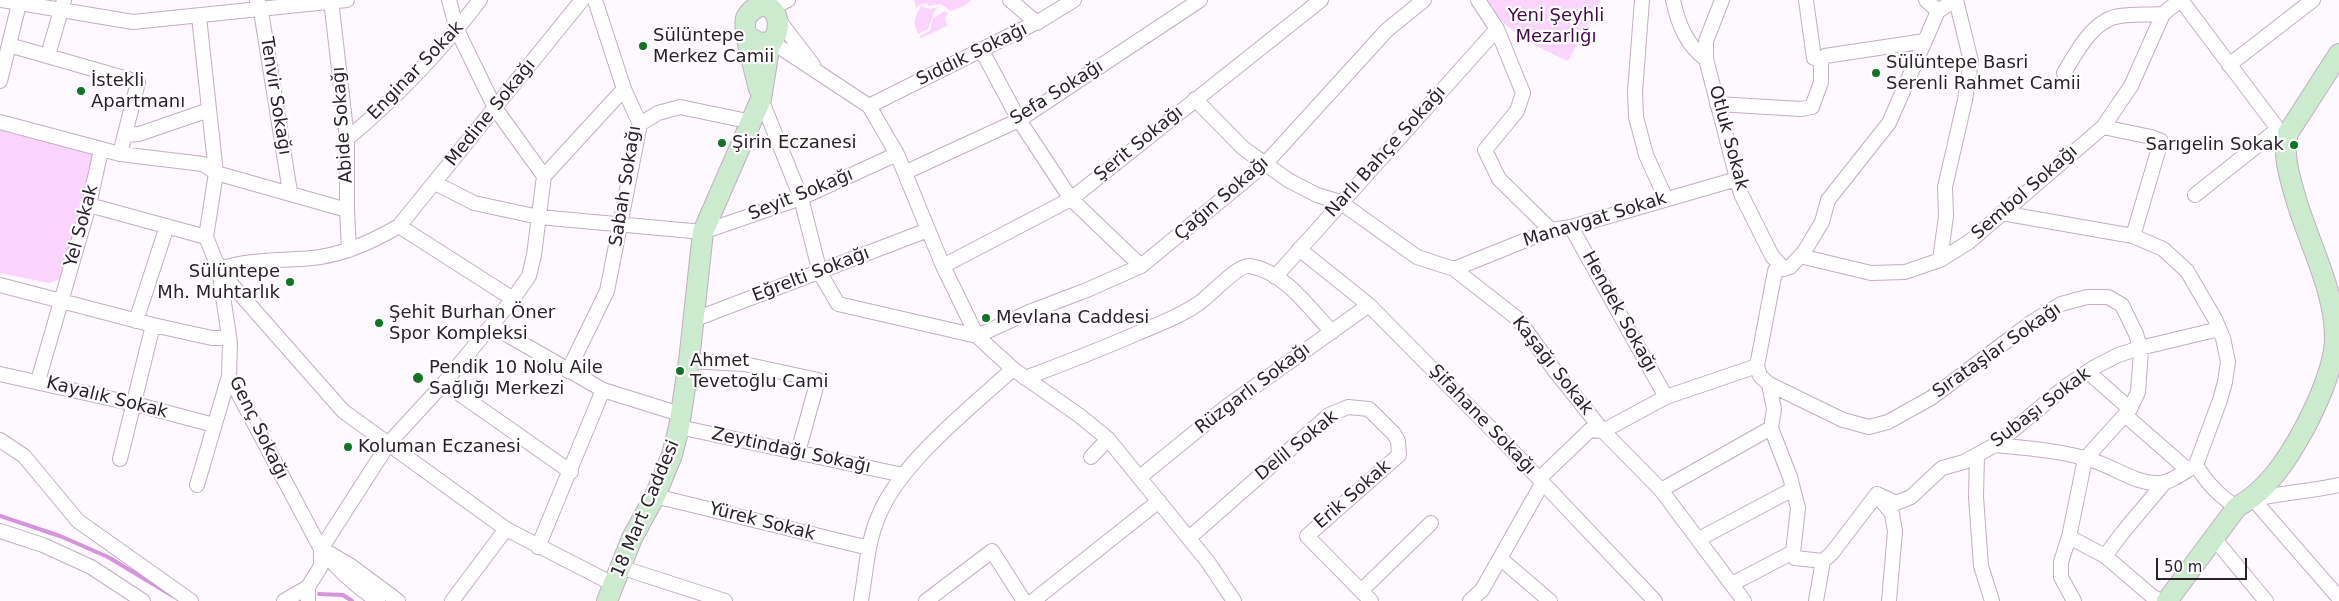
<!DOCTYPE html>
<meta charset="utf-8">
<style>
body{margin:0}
#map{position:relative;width:2339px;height:601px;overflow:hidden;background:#fdf9fe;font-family:"DejaVu Sans",sans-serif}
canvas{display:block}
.scale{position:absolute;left:2156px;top:558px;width:91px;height:22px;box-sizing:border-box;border:2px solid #2a212a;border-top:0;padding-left:6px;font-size:15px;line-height:18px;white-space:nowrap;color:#2a212a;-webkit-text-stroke:4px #fff;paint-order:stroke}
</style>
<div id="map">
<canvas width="2339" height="601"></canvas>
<div class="scale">50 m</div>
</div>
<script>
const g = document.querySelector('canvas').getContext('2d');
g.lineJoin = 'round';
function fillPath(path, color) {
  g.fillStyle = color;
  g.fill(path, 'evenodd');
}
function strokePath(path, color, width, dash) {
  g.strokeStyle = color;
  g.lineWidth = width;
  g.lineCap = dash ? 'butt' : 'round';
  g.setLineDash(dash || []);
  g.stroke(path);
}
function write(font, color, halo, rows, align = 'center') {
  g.font = font + ' "DejaVu Sans",sans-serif';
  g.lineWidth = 4.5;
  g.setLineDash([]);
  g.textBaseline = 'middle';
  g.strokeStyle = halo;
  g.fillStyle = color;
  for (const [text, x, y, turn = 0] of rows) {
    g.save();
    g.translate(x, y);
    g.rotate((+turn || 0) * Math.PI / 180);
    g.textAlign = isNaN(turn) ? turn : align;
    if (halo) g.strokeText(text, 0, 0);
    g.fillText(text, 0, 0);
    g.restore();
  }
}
fillPath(new Path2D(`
 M914,0H971L964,6L951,11L941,4L928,6L927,3L921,4L916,8Z
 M1484,0H1601L1568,61C1538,48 1502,29 1484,0Z
 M921,6L930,9L939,7L935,10L928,29L918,34C912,22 915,17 921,6Z
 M944,11L948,13L945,18L947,26L921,38L920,36L930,31L933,19Z
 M0,126L92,153L91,175L62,278L49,283L0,273Z`), '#fbd4fe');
strokePath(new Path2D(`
 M0,516L60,536L108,557L173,596
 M319,594L343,595L352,601`), '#d694dc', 4);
const street = new Path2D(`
 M2,0L133,22L347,0
 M257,0L261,11L290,192
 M331,0L347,139V210L349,250
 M1010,0L1037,23
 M1478,0L1497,29L1523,93L1517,111L1485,150L1499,179L1551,230
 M1642,0L1635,92L1636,117L1646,155L1666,199
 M1673,0C1678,23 1686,45 1706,59
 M1722,0L1706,41V59L1741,194L1772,256L1784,269
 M1806,0L1814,58L1821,59
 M1926,0L1938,11
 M2181,0L2278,129L2285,142
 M771,8L788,0
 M199,17L216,173L206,237
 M778,19L813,65
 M772,42L869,106L897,154L943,266L977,336L1013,369L1080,416L1108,439L1208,562L1234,601
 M9,45L138,82L120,154
 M981,49L1019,120L1071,199L1141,266
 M48,55L64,0
 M2229,65L2313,0
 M2064,73C2076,53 2093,19 2120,16C2134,14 2148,15 2163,14
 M0,81L19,4
 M761,99L801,198L820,273L838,304L977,336L1029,312L1087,290L1141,266L1265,164L1387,30L1424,0
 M1195,99L1243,148L1288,180L1317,195L1340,202L1417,257L1454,269L1518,319L1555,371L1603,431L1661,490L1744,601
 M1717,104L1801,109L1812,107L1821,82V59L1825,56L1925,41
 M869,106L1043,19L1074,0
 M0,122L120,154L203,164L216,173L347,210
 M640,124L658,113L680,107L752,122
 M2103,127L2151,137L2161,141L2133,236
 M125,135L139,134L209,110
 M347,139C396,98 441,51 480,0
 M906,172L1019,120L1200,0
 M544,176L624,89
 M435,183L474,203L539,217L703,232L801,198L897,154
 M2195,195L2278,129
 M89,205L206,237L219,269L230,343L229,376L321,549C338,570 355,586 378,601
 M2002,213L2133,236L2163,249L2187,271L2215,319L2223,338L2228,362L2225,382L2220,400L2196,465C2206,482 2220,497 2237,507
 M399,226L582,0
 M1571,227L1666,397
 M1299,249L1369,305L1504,442L1655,601
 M1800,256L1871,273L1905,272L1940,260L1969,242L2103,127L2131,86L2163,14L2180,0
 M1940,260L1946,216L1945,187L1965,100L1971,61L1956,0
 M943,266L1071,199L1321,0
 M219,269C248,259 281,261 312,258C343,255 372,242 399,226L513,299
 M1454,269L1551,230L1571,227L1737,179
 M219,270L343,411L506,529L613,584
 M1275,277L1497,29
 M0,285L153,325L212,338H229
 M693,320L928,230
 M136,321L167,226
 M492,326L603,390L680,414
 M689,361L744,364L818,380L798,452
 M568,371L607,291L640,124L624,89L595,0
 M2088,372L2130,409
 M0,374L135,404L214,425
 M1025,378C1063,364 1101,349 1138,333C1159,324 1181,316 1199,303C1211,295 1238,264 1250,266C1285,272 1309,308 1332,332
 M38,381L89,205L101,150
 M444,383L571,472
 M1769,384L1843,420L1869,427L1888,422L1931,398L2032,322L2061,304L2087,297H2108L2122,305L2136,334L2141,351L2138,392L2130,409L2085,459L2069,537L2061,562V577L2074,601
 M2125,415L2188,470
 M679,427L903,475
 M0,440L24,456L78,521L191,601
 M1995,445C2029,448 2065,451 2097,462C2117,469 2137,484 2159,483C2171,483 2185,471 2196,465
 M1977,455L1976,497L1981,566L1992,601
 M1091,457L1108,439
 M120,459L153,325
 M1140,477L1226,407L1369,305
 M1539,479L1590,430L1603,431L1666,397L1757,366
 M197,485L229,376
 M1661,490L1771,428
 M1877,494L1896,503L1911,497L1942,468L1964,462L1995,445L2065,387L2093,368L2118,355L2140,348L2219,329
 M655,496L869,548
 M1879,497L1892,514L1895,531L1889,601
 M2253,499L2339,598
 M2253,499C2282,493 2310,491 2339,485
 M0,531L43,545L91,567L143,601
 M2069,537L2105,556L2153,597L2161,601
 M2213,537L2266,601
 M1189,538L1329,415L1348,407L1369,409L1394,434L1398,441L1399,455L1307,536L1371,601
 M1699,539L1793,489
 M538,547L603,390
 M321,549L389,443L444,383L513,299L529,276L534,255L544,176L495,108L457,30L449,0
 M329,553L351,566L398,601
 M2105,556L2123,532L2165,482
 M1501,559L1550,601
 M1823,561L1795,558L1793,552L1798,508L1790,477L1771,428L1774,409L1769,384L1760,376L1757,366L1775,271L1790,267L1804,252L1822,222L1828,200L1889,123L1938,11L1955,0
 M620,567L725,601
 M1732,584L1793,552
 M1361,591L1431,523
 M284,601L308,587
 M308,601V587L321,566V549
 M452,601L506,529
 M861,601C866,572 867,542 879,515C901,462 970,408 1013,369
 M926,601L992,551L1024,601
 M1033,601L1159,501
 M1470,601L1482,590L1543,482
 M1816,601L1823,561L1832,553L1877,494`);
const secondary = new Path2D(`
 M747,36L759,43L772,42C781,28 780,13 766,5C758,6 750,10 746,18C742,28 756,75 759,89
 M607,601L632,538L655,496L672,455L679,427L689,361L703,232L761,99L770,43
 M2167,601L2237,507C2267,491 2287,460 2303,431C2316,407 2335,366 2335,338C2335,290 2309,244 2296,199C2290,178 2282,155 2288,133L2339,54`);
strokePath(street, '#c4adc5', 16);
strokePath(secondary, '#c4adc5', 22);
strokePath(street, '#fff', 14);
strokePath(secondary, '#cbeace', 20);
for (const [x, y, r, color] of [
 [643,46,5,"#107425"],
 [1876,73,5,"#107425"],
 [81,91,5,"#107425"],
 [722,143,5,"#107425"],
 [2294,145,5,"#107425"],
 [290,282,5,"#107425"],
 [986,318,5,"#107425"],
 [379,323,5,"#107425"],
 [680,371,5,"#107425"],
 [418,378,6,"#107425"],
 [348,447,5,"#107425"]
]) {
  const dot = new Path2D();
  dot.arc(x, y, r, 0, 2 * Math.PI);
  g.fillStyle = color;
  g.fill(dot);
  strokePath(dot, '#fff', 2);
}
write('18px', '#45064a', '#fff', [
 ["Yeni Şeyhli",1556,16],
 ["Mezarlığı",1556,37]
]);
write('18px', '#2a212a', '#fff', [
 ["Sülüntepe",653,36],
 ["Merkez Camii",653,57],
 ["Sülüntepe Basri",1886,63],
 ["Serenli Rahmet Camii",1886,84],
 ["İstekli",91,81],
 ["Apartmanı",91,102],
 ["Şirin Eczanesi",732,143],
 ["Sarıgelin Sokak",2284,145,"right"],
 ["Sülüntepe",280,272,"right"],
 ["Mh. Muhtarlık",280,293,"right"],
 ["Şehit Burhan Öner",389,313],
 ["Spor Kompleksi",389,334],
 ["Mevlana Caddesi",996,318],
 ["Ahmet",690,361],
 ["Tevetoğlu Cami",690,382],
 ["Pendik 10 Nolu Aile",429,368],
 ["Sağlığı Merkezi",429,389],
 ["Koluman Eczanesi",358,447]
], 'left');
write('18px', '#2a212a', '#fff', [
 ["Sıddık Sokağı",972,55,-26],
 ["Enginar Sokak",416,71,-46],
 ["Sefa Sokağı",1057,93,-32],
 ["Tenvir Sokağı",275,96,81],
 ["Medine Sokağı",491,113,-51],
 ["Abide Sokağı",343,125,-94],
 ["Otluk Sokak",1728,138,75],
 ["Şerit Sokağı",1139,144,-39],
 ["Narlı Bahçe Sokağı",1386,152,-48],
 ["Sabah Sokağı",626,186,-81],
 ["Sembol Sokağı",2025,193,-41],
 ["Seyit Sokağı",801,195,-22],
 ["Çağın Sokağı",1222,199,-41],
 ["Manavgat Sokak",1595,220,-17],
 ["Yel Sokak",82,226,-75],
 ["Eğrelti Sokağı",811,275,-21],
 ["Hendek Sokağı",1619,312,61],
 ["Sırataşlar Sokağı",1997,351,-35],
 ["Kaşağı Sokak",1552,366,52],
 ["Rüzgarlı Sokağı",1253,389,-37],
 ["Kayalık Sokak",107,398,14],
 ["Subaşı Sokak",2041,408,-37],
 ["Şifahane Sokağı",1482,420,46],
 ["Genç Sokağı",258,428,64],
 ["Delil Sokak",1297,446,-39],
 ["Zeytindağı Sokağı",791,451,12],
 ["Erik Sokak",1353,495,-41],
 ["18 Mart Caddesi",646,509,-67],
 ["Yürek Sokak",762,522,14]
]);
</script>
